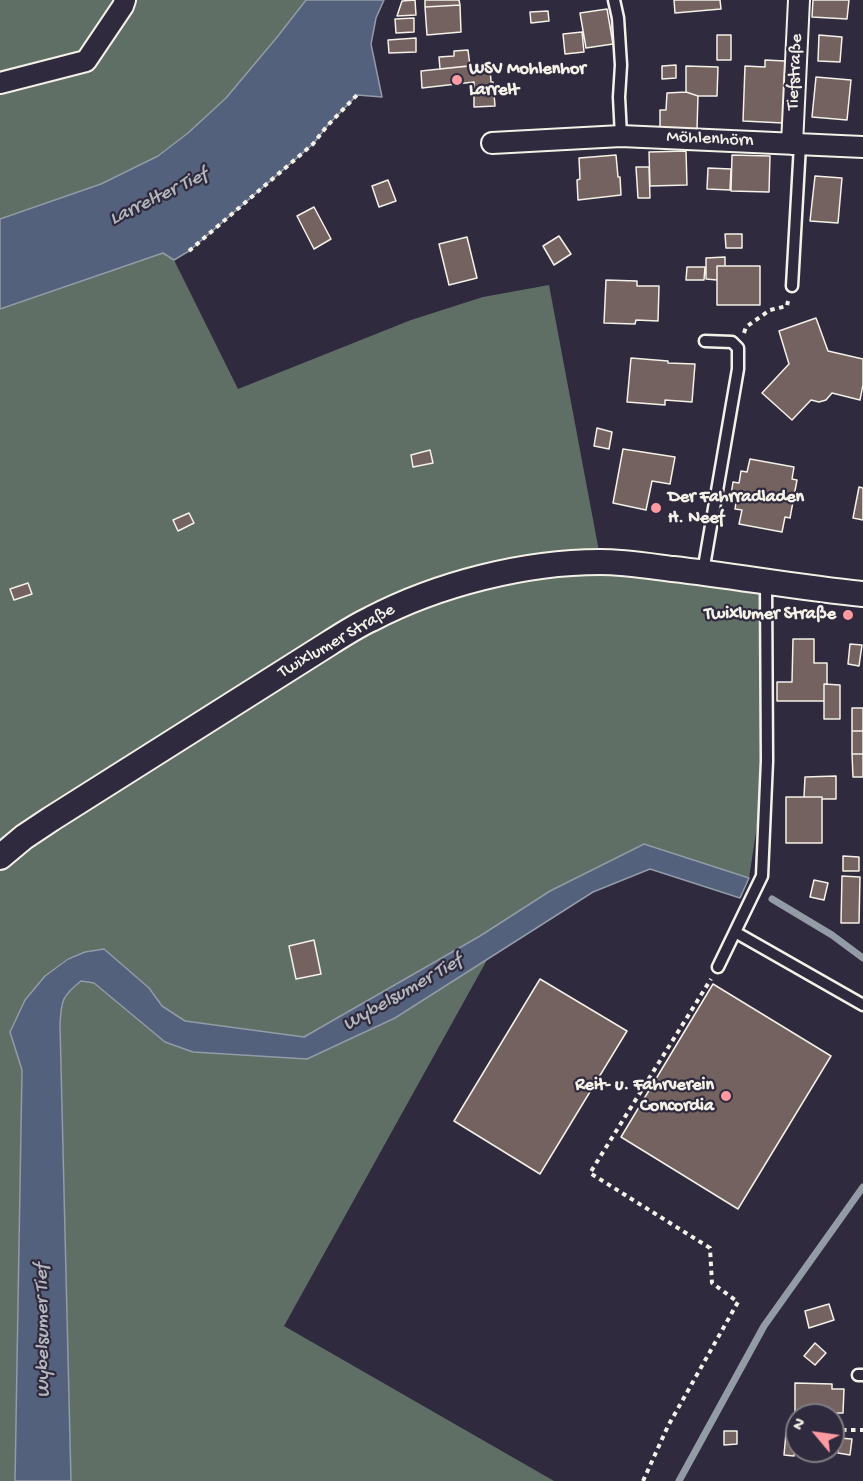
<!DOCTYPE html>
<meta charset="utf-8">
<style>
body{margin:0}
#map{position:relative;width:863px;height:1481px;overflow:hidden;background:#2f2a3d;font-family:"Gochi Hand",sans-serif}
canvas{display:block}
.north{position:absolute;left:785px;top:1403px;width:60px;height:60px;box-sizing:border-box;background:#2f2a3d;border:2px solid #7e7a81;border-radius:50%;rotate:299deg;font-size:16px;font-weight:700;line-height:24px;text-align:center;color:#f4f1e8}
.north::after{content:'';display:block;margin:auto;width:21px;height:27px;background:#ff9aa2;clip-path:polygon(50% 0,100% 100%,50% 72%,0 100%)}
</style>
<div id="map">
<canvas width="863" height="1481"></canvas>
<div class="north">N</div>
</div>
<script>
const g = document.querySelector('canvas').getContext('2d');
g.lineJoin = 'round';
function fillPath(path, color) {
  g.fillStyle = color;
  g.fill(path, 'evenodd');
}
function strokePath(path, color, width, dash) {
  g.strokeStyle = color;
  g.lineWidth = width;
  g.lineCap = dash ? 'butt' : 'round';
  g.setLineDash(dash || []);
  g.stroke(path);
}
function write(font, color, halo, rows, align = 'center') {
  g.font = font + ' "Gochi Hand",sans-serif';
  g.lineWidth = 4.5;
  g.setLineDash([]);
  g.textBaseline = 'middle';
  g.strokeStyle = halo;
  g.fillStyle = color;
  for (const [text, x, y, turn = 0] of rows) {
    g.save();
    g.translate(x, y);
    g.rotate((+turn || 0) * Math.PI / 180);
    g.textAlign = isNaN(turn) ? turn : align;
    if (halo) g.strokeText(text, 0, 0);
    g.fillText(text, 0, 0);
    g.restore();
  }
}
fillPath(new Path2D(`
 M0,0H306L278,36L226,98L188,133L158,156L101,184L0,219Z
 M163,253L174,260L238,389L411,320L483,297L549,285L601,562L766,581L767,761L749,878L643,844L550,891L480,936L304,1037L185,1021L162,1006L149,988L104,949L85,952L68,958L45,976L25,1000L10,1032L22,1070L15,1481H0V309Z
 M487,960L284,1326L554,1481H71L60,1025C61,1001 62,996 81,981L94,983L165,1042L307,1059L395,1018Z`), '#5f6f66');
const water = new Path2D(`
 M306,0H384L376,18L371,44L382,97L357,95L327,126L313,144L189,251L174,260L163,253L0,309V219L101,184L158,156L188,133L226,98L278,36Z
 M644,844L749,878L740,898L650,869L593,892L395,1018L307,1059L193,1052L165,1042L94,983L81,981C62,996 61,1001 60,1025L71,1481H15L22,1070L10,1032L25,1000L45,976L68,959L85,952L104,949L149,988L162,1006L185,1021L304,1037L480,936L550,891Z`);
fillPath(water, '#53617c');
strokePath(water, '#939ba7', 1.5);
strokePath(new Path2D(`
 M772,899L832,935L863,958
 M679,1481L764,1326L863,1187`), '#939ba7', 7);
const building = new Path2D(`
 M415,0L416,15L397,16L402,1Z
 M425,0H459L460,5L425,7Z
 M674,0H720L721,9L675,13Z
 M813,0H849L847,19L812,17Z
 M460,5L461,32L427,35L425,7Z
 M607,9L613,44L586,48L580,13Z
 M548,11L549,21L531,23L530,12Z
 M414,18V32L396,33L395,19Z
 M582,32L584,52L565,54L563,34Z
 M717,35H731V60H717Z
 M819,35L842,37L840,62L818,61Z
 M416,38V52L389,53L388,40Z
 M468,50L470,66L440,69L439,57L454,56V51Z
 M765,60L785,61L783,123L743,121L745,66L765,67Z
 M477,65V68H490L491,82H493L495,106L474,107V82L422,88L421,71Z
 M676,65V78L662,79V66Z
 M686,66L718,67L717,96H698L686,92Z
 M816,77L851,80L847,120L812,117Z
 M686,92L698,96L697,129H660V110H666L667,93Z
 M686,151L687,185L650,186L649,152Z
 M616,155L618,177H620L621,195L578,200L577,180L580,179L579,158Z
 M732,155L770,156L769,192L731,191Z
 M636,167H649L650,198H638Z
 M708,168L731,169L730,190L707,189Z
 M815,176L842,178L838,223L810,221Z
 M388,180L396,201L379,207L372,186Z
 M314,207L331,239L314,249L297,216Z
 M725,234H742V248H726Z
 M559,236L571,254L554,265L543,246Z
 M467,237L477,278L449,285L439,244Z
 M725,257V266H717V280L706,279V258Z
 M717,266H760V305H717Z
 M687,267H705L704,280H686Z
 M606,280L637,281V286H659L658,321L636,320L635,324L604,323Z
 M816,318L828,351L863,359V385L860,400L832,393L826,400L819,402L811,400L792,420L762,393L789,364L779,331Z
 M631,358L668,361V363L695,364L692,402L665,400V405L627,402Z
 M597,428L612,432L609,449L594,446Z
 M623,449L675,457L670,484L652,481L646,510L613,503Z
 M430,450L433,463L413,467L411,455Z
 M750,459L794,467L792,479L797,480L790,518L785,517L782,532L739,524L742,510L735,509L737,496L731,495L733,482L739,483L741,471L747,472Z
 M859,487L863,488V520L853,518Z
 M189,513L194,523L178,531L173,520Z
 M28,583L32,594L14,600L10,589Z
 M793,639H814V663H827V684H824V701H777V682H792Z
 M850,644L862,645L859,666L848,664Z
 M824,684L840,685V719H824Z
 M852,708H863V731H852Z
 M852,731H863V754H852Z
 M852,754H863V777H853Z
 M836,776V799H822V797H804L805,777Z
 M786,797H822V843H786Z
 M843,856L859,857V871H843Z
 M842,876L860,877L859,923H841Z
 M814,880L828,883L824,900L810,897Z
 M314,940L321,974L296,979L289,946Z
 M540,979L627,1031L540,1174L454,1121Z
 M713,984L831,1056L738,1209L621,1137Z
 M829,1304L834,1320L809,1328L805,1311Z
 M815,1343L826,1353L815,1365L804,1356Z
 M795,1383L832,1384V1389H844L843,1413H832V1415H797V1420H795Z
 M724,1431H737V1444L724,1445Z
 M786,1433H796L794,1456L784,1455Z
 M839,1438L852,1439L850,1455L838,1453Z`);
fillPath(building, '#736260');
strokePath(building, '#f4f1e8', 1.5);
const service = new Path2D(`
 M614,0L618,18L621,65L619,97L621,136
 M792,286L800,145
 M703,572L738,369V348L732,342L705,341
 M735,932L863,1005
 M718,967L762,876L767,761L766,582
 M858,1375H863`);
const minor = new Path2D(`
 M0,83L86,61L123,6L125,0
 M492,143L621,136L863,147
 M792,144L799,0`);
const tertiary = new Path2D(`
 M0,857L24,837L51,819L328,644C342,635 356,626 371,619C438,584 525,562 600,562C624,562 649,566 673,569C736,576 799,588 863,594`);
strokePath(service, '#f4f1e8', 15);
strokePath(minor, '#f4f1e8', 24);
strokePath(tertiary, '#f4f1e8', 28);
strokePath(new Path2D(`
 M189,251L313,144L327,126L357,95
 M744,333L746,327L770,310L787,306L788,301
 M833,1430H863
 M643,1481L668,1426L738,1302L712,1283L710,1248L590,1173L711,979`), '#f4f1e8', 4, [4.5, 4.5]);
strokePath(service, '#2f2a3d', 10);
strokePath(minor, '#2f2a3d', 20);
strokePath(tertiary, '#2f2a3d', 24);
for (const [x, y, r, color] of [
 [457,80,6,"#ff9aa2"],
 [656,508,6,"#ff9aa2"],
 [848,615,6,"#ff9aa2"],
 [726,1096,6,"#ff9aa2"]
]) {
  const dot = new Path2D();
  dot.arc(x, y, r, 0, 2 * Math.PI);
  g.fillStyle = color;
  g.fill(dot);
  strokePath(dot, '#2f2a3d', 2);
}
write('bold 18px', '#f4f1e8', '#2f2a3d', [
 ["WSV Mohlenhor",469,70],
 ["Larrelt",469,91],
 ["Der Fahrradladen",668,498],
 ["H. Neef",668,519],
 ["Twixlumer Straße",836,615,"right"],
 ["Reit- u. Fahrverein",714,1086,"right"],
 ["Concordia",714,1107,"right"]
], 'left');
write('18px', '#f4f1e8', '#2f2a3d', [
 ["Tiefstraße",796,72,-87],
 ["Möhlenhörn",710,140,3],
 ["Twixlumer Straße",337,642,-30]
]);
write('italic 20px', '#b4b7bd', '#2f2a3d', [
 ["Larrelter Tief",159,198,-26],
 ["Wybelsumer Tief",403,994,-30],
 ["Wybelsumer Tief",44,1331,-91]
]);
</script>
